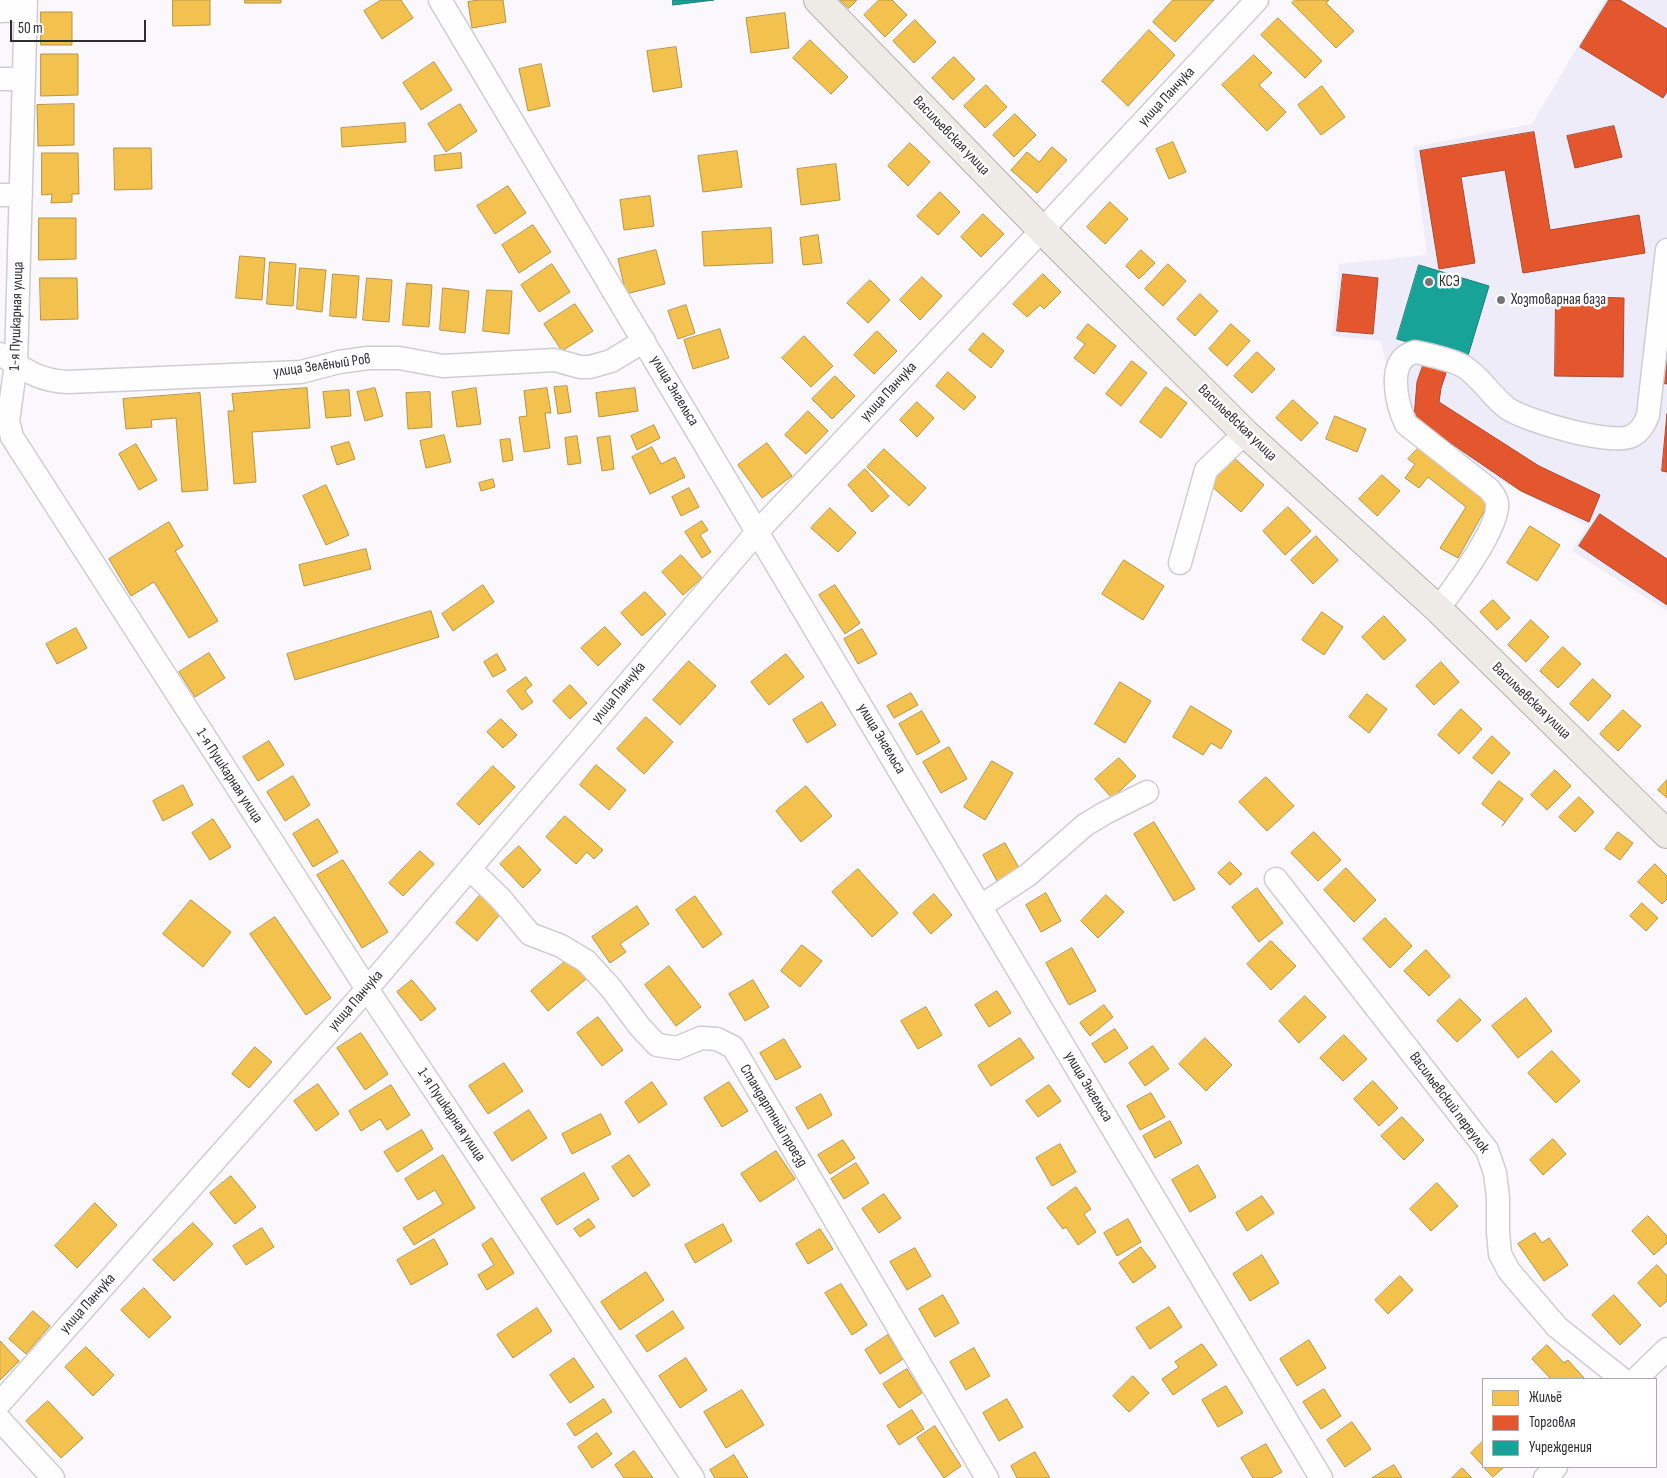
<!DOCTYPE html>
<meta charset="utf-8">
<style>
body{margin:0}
#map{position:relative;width:1667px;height:1478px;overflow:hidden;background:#faf8fd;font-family:"Sofia Sans Condensed",sans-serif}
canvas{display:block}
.legend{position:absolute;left:1482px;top:1378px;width:175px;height:90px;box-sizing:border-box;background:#fff;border:1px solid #ababad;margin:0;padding:6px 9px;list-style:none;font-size:15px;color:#2e2d31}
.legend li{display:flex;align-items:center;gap:10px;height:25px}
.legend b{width:25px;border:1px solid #ababad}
.scale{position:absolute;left:10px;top:20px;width:136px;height:22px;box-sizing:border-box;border:2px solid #2e2d31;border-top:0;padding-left:6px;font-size:15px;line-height:18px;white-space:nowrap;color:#2e2d31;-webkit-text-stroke:4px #fff;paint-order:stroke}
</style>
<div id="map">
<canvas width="1667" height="1478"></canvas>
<ul class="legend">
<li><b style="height:14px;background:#f2c14e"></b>Жильё</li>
<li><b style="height:14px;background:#e4572e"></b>Торговля</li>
<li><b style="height:14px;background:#17a398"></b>Учреждения</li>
</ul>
<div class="scale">50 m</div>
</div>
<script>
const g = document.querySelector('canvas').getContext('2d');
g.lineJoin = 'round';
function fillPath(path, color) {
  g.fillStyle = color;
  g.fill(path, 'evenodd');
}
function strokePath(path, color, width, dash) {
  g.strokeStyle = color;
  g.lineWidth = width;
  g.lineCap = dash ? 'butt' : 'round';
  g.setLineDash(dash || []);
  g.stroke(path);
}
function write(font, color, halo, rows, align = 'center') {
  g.font = font + ' "Sofia Sans Condensed",sans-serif';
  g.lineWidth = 5;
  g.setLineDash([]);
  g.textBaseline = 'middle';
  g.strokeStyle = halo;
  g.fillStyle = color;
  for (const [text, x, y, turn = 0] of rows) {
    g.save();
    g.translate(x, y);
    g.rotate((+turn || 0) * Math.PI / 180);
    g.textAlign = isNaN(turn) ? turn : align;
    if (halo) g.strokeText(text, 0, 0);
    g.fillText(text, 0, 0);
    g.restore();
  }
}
fillPath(new Path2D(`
 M1605,0H1667V611L1572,551L1587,526L1399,428L1381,341L1332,336L1339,264L1427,255L1413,147L1532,124Z`), '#eeecf8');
const homes = new Path2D(`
 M173,0H210V25L173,26Z
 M245,0H281V3H245Z
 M381,0H401L413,18L382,39L364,11Z
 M479,0H503L506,22L472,28L468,2Z
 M840,0H857L849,8Z
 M879,0H892L907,15L885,37L864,15Z
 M1173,0H1214L1175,42L1153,22Z
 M1295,0H1329L1326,3L1354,31L1336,48L1292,3Z
 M41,12H72V45H41Z
 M785,13L789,48L751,53L746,18Z
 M1278,18L1322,61L1305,78L1261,35Z
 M915,20L936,42L914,63L893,41Z
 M1149,30L1175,55L1128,106L1102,81Z
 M810,40L848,77L831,94L793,58Z
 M676,47L682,87L653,92L647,51Z
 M41,54H78V95L41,96Z
 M1254,55L1272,73L1259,85L1286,112L1267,131L1222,85Z
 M954,57L975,79L953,100L932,78Z
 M434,62L452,90L421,110L403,83Z
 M541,64L550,106L528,111L519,69Z
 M986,85L1007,107L985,128L964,106Z
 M1322,86L1345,117L1321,135L1298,105Z
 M74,104V145L38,146L37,105Z
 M460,104L477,131L446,152L428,124Z
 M1015,114L1036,135L1014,157L993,135Z
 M405,123L406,142L342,147L341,128Z
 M1173,142L1186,172L1169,179L1156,149Z
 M910,143L930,162L908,186L888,166Z
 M1052,147L1067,160L1037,193L1011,170L1027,152L1039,162Z
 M114,148H151L152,189L115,190Z
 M737,151L742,187L703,192L698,156Z
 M42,153H78L79,194H72V202L51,203L52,194L42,195Z
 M461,153L462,168L435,171L434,156Z
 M836,164L840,200L801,205L797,169Z
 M508,186L526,213L495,234L477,206Z
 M940,192L960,212L938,235L917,216Z
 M650,196L654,226L624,230L620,200Z
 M1110,202L1128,219L1105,244L1087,227Z
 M983,214L1004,234L981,257L961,237Z
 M39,218H76V259L39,260Z
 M533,225L551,252L519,273L502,245Z
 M771,228L773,263L704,266L702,232Z
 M818,235L822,263L803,265L800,238Z
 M656,250L665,284L626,294L618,259Z
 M1141,250L1155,263L1139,279L1126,266Z
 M240,256L265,258L262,300L236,298Z
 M270,262L296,264L293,306L267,304Z
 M552,264L570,292L539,312L521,285Z
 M1168,264L1186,281L1163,306L1145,289Z
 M300,268L326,270L322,312L297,309Z
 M333,274L359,276L356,318L330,316Z
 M1043,274L1061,292L1044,309L1040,305L1027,317L1013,304Z
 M922,277L942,296L920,320L900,300Z
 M40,278H77L78,319L41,320Z
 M367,278L392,280L389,322L363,320Z
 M870,280L890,300L868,323L847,303Z
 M407,283L432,285L429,327L403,325Z
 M443,288L469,291L465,333L440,330Z
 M487,290L512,291L509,334L483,331Z
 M1200,294L1218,311L1195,336L1177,319Z
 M575,304L593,331L562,351L544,324Z
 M686,305L695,333L678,339L668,311Z
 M1088,324L1116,346L1094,374L1074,358L1085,344L1077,338Z
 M1231,324L1250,341L1227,366L1209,349Z
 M720,329L729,358L693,369L684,340Z
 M877,331L897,351L874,374L854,355Z
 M983,333L1004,351L991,368L969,350Z
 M804,336L833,366L811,387L782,358Z
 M1257,352L1275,369L1252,393L1234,376Z
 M1132,361L1147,373L1121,406L1106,394Z
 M948,372L976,397L964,410L936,386Z
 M835,376L855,396L832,419L812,399Z
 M567,386L571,412L558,414L554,387Z
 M1166,387L1187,403L1161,438L1140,422Z
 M307,388L310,428L252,432L256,482L234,484L228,411H234L232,394Z
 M375,388L383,416L365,421L357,392Z
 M476,388L481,424L457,427L452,392Z
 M547,388L551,413H545L550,448L524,452L519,417L527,416L524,391Z
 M635,388L638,411L599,417L596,393Z
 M349,390L351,416L326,418L323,392Z
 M430,392L432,427L408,429L406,393Z
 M200,393L208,490L182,492L176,418L151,420L152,427L126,429L123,399Z
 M1293,400L1318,423L1301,441L1276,418Z
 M917,402L934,418L917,437L900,420Z
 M808,411L828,431L806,454L785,435Z
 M1335,416L1366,429L1357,452L1326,439Z
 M654,425L660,438L637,450L631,436Z
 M444,435L451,462L426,468L420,441Z
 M577,436L581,463L568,465L565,438Z
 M610,436L614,469L602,471L597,438Z
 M510,439L513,460L503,462L500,440Z
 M349,442L355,459L337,465L331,447Z
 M767,443L792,476L762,498L738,465Z
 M136,444L157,480L139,490L119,454Z
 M1422,444L1491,499L1458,558L1440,548L1466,507L1428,477L1419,488L1405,478L1415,464L1408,459Z
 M652,447L661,464L675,457L685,477L650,494L632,457Z
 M884,449L926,488L909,506L867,467Z
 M1233,457L1264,485L1241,512L1209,484Z
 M865,469L889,496L872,512L848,485Z
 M1382,475L1400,491L1377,516L1359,499Z
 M493,479L495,487L481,491L479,483Z
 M326,485L349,535L326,545L303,496Z
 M689,488L699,507L681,516L672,497Z
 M1288,507L1311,531L1285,555L1263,531Z
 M830,508L856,533L838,552L811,528Z
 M702,521L708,530L700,535L711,552L702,558L685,532Z
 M169,522L183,546L175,551L218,621L189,638L154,582L131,596L109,559Z
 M1530,526L1560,545L1537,581L1507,563Z
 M1316,536L1338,560L1313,584L1291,560Z
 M366,549L371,569L304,586L299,565Z
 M681,555L702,578L683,595L662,572Z
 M1124,560L1164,586L1143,620L1102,594Z
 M483,585L494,602L453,631L442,614Z
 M835,585L860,623L845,634L819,595Z
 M645,592L666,614L642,636L621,613Z
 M1493,600L1510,618L1497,630L1480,612Z
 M431,611L439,637L295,680L287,654Z
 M1322,612L1343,627L1324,655L1302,640Z
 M1384,616L1406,640L1384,660L1362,637Z
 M1531,620L1549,637L1526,662L1508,645Z
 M605,627L621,644L598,666L581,648Z
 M76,628L87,648L57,664L46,644Z
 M862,629L877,654L858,664L844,639Z
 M1563,647L1581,664L1558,688L1540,671Z
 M209,653L225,678L195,697L179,672Z
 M497,654L506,670L493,677L484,662Z
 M786,654L804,677L769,705L751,682Z
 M689,661L716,686L680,725L653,700Z
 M1441,662L1459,682L1434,705L1416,686Z
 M526,677L532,685L525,691L533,702L522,710L507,691Z
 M1593,679L1611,696L1588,721L1570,704Z
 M1120,682L1151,701L1125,743L1095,724Z
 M570,685L587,703L570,719L553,701Z
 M911,693L918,705L894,718L887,706Z
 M1367,694L1387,709L1369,733L1349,717Z
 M822,702L836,725L807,743L793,720Z
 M1191,706L1232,731L1221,749L1211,743L1203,755L1173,737Z
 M1461,709L1482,729L1459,754L1438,735Z
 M1623,710L1641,726L1618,751L1600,734Z
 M922,711L940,742L917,755L899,724Z
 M646,717L673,742L644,774L617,749Z
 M501,719L517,735L503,748L487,732Z
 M1492,736L1510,753L1492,774L1473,758Z
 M269,741L284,765L258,781L243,757Z
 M949,747L967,779L941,793L923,762Z
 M1119,758L1136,776L1112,798L1095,779Z
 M992,761L1013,773L985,820L964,807Z
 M596,765L626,790L609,810L580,785Z
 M493,766L515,787L479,825L457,804Z
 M1555,770L1571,786L1547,810L1531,795Z
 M293,776L310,805L285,821L267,792Z
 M1266,777L1294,806L1267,831L1239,802Z
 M1667,780V798L1658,790Z
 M1499,781L1523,799L1502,826L1505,822L1482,804Z
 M183,785L193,805L163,821L153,801Z
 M806,786L832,816L801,842L776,811Z
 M1579,797L1594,812L1575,832L1559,817Z
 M565,816L603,850L594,859L587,852L576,864L546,837Z
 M213,819L231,847L210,860L192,833Z
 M318,819L338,852L313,867L293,834Z
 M1154,822L1195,889L1174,901L1134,834Z
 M1314,832L1341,860L1318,881L1291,853Z
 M1618,832L1633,843L1620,860L1605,849Z
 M1005,843L1019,868L997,881L983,855Z
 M519,846L541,870L523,888L500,864Z
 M420,851L434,864L403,896L389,883Z
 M343,860L388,932L362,948L317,875Z
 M1230,862L1242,874L1230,885L1218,873Z
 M1655,864L1667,876V899L1662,904L1638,882Z
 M1346,868L1376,900L1354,922L1324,890Z
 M858,869L898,913L872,937L832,892Z
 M1257,888L1283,923L1259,942L1232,907Z
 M1046,893L1061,921L1041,932L1026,905Z
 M481,894L502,912L477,941L456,923Z
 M934,894L952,915L931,934L913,913Z
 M1106,895L1124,912L1098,938L1081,921Z
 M695,896L722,934L703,948L676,910Z
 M191,900L231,932L203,967L163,934Z
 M1642,903L1658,918L1646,931L1630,916Z
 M637,906L649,924L620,944L626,952L610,963L592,937Z
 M275,917L331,998L306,1015L250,934Z
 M1385,918L1412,946L1390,968L1363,939Z
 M1271,941L1296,966L1271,990L1247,964Z
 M802,945L822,961L800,987L781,971Z
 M1072,948L1096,991L1069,1005L1046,963Z
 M1426,950L1450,976L1429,996L1404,971Z
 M569,958L586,979L548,1011L531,991Z
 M669,966L701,1007L676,1026L645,985Z
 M412,980L436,1009L421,1021L397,992Z
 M753,980L769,1007L745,1021L729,994Z
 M997,991L1011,1013L989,1027L975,1005Z
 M1305,996L1326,1017L1299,1043L1279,1021Z
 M1526,998L1552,1031L1518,1058L1492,1026Z
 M1460,999L1481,1020L1457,1042L1437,1021Z
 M1104,1005L1113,1017L1090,1036L1080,1023Z
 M926,1007L942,1035L918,1049L901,1021Z
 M598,1017L623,1050L602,1066L577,1033Z
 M1115,1029L1128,1048L1105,1063L1092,1044Z
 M361,1033L388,1074L365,1090L337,1048Z
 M1344,1035L1367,1059L1343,1081L1320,1058Z
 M1020,1038L1034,1058L991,1086L978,1066Z
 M1205,1038L1232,1065L1206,1091L1179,1064Z
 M784,1039L801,1067L776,1080L760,1053Z
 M1153,1046L1169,1069L1145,1086L1129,1063Z
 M255,1047L272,1062L249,1088L232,1074Z
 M1552,1051L1580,1081L1556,1103L1528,1073Z
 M504,1063L523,1091L488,1114L469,1086Z
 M1373,1081L1398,1108L1379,1126L1354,1099Z
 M652,1082L667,1104L639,1123L625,1102Z
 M729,1082L748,1111L722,1127L704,1098Z
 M318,1084L339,1114L316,1131L294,1101Z
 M391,1085L410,1115L387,1130L380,1119L361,1131L349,1111Z
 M1049,1085L1061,1101L1038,1117L1026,1101Z
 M1151,1093L1165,1117L1140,1130L1127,1106Z
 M821,1094L832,1115L808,1129L796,1108Z
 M529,1110L547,1138L512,1161L494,1133Z
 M601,1114L611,1134L572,1154L562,1134Z
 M1402,1117L1424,1140L1404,1160L1381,1136Z
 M1170,1121L1182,1143L1155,1158L1143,1136Z
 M422,1130L433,1149L397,1172L384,1152Z
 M1553,1139L1566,1154L1543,1175L1530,1160Z
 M843,1140L855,1158L830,1174L818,1155Z
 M1060,1144L1076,1172L1052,1186L1036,1158Z
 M776,1151L795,1179L760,1202L741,1174Z
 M443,1155L475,1208L414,1245L403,1228L443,1204L435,1190L418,1200L405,1179Z
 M629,1155L650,1185L633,1197L612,1167Z
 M856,1163L869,1183L844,1199L831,1179Z
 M1198,1165L1216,1197L1190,1212L1172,1180Z
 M584,1173L599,1199L557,1225L541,1199Z
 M231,1176L256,1207L235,1224L210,1193Z
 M1437,1183L1458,1206L1431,1231L1410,1209Z
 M1076,1187L1091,1209L1084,1214L1096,1232L1078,1245L1066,1227L1063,1229L1047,1208Z
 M884,1194L901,1218L879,1233L862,1209Z
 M1262,1196L1274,1213L1247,1231L1236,1213Z
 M95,1203L117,1225L77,1268L55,1246Z
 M1648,1216L1667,1236V1243L1654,1255L1632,1231Z
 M589,1219L595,1227L580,1237L574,1229Z
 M1128,1219L1141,1242L1117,1256L1104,1233Z
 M193,1223L213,1244L174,1281L153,1260Z
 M723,1224L732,1241L695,1263L685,1245Z
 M262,1228L274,1247L246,1265L233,1246Z
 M820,1229L833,1249L808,1264L796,1244Z
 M1535,1233L1542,1243L1549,1238L1568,1265L1544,1281L1518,1244Z
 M492,1238L514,1273L487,1290L478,1275L494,1265L482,1245Z
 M434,1239L448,1264L411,1285L397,1260Z
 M1141,1247L1156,1267L1133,1283L1119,1263Z
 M915,1248L931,1276L907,1290L890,1262Z
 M1262,1255L1279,1283L1250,1301L1233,1274Z
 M1657,1265L1667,1276V1301L1660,1307L1638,1283Z
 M646,1272L664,1300L620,1330L601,1302Z
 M1400,1276L1413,1290L1388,1314L1375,1300Z
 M841,1284L867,1325L852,1335L825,1293Z
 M144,1288L171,1317L149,1338L121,1310Z
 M943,1295L959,1323L935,1337L919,1309Z
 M1614,1295L1641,1325L1620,1345L1592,1315Z
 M1169,1307L1182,1327L1150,1349L1136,1328Z
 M537,1308L552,1331L513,1358L497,1335Z
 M33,1311L50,1326L26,1354L9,1339Z
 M673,1311L684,1328L647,1352L636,1336Z
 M888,1335L903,1359L880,1374L865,1350Z
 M1309,1340L1326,1368L1297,1386L1280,1359Z
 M0,1341L19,1361L0,1380Z
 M1202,1344L1217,1365L1173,1395L1162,1379L1179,1367L1175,1362Z
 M1547,1345L1564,1363L1568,1360L1585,1379H1551L1532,1359Z
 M86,1347L114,1375L93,1396L65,1367Z
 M974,1348L990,1376L966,1390L950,1362Z
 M574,1358L594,1387L570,1403L550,1375Z
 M686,1358L707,1390L680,1408L659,1376Z
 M907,1369L922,1393L899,1408L883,1384Z
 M1133,1376L1149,1393L1129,1412L1113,1396Z
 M1226,1386L1243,1413L1218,1427L1202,1400Z
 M1324,1389L1341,1416L1321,1429L1303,1402Z
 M742,1390L764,1425L726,1448L704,1412Z
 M604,1399L612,1412L575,1436L567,1424Z
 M1007,1399L1023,1427L999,1441L983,1413Z
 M48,1401L83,1438L61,1458L26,1421Z
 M912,1410L924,1429L899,1445L887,1426Z
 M1352,1422L1371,1449L1345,1467L1327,1440Z
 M935,1426L961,1466L944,1478L917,1438Z
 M597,1433L612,1454L592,1468L578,1447Z
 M1483,1441V1466L1471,1453Z
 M1266,1444L1282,1472L1271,1478H1253L1241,1458Z
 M634,1451L653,1478H624L615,1465Z
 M1035,1452L1050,1478H1017L1011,1466Z
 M734,1455L748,1478H715L710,1470Z
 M1394,1465L1402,1478H1372Z
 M1484,1467H1504L1493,1477Z
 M1462,1468L1472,1478H1452Z`);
fillPath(homes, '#f2c14e');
strokePath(homes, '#b79545', 1);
const shops = new Path2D(`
 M1609,0H1620L1667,29V92L1663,98L1580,47Z
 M1614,126L1622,157L1575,168L1567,136Z
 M1534,132L1550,230L1639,215L1645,253L1523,273L1505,170L1461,177L1475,263L1439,269L1420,151Z
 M1343,274L1378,278L1373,334L1337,331Z
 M1556,296L1624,298L1623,377L1555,376Z
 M1667,337V384L1661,383Z
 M1425,360L1448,367L1441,388L1439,402L1539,466L1600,495L1589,522L1521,491L1414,418L1417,382Z
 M1667,414V472L1662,471Z
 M1600,514L1667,559V605L1579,546Z`);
fillPath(shops, '#e4572e');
strokePath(shops, '#ad4a2f', 1);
const public = new Path2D(`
 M673,0H714L673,5Z
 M1419,265L1489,286L1467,359L1397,339Z`);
fillPath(public, '#17a398');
strokePath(public, '#1e8079', 1);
const minor = new Path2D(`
 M26,0L16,364L8,421L12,437L367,989L693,1478
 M440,0L1321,1478
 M0,11L25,10
 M0,79H24
 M0,195H21
 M0,354C24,369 38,381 68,382L301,372L339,362L368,358H399L443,366L555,360L580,367H590L611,361L644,341
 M1180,563L1206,470L1245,433
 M1438,609C1453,589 1500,527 1497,503C1497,499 1493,494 1490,490L1406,424C1397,405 1385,358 1415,352C1430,355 1449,359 1463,366C1480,376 1491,396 1507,408C1525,421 1612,446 1632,436C1641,431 1645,424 1648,415L1667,250
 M470,869L501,899L530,934L561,946L586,961L610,987L640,1027L657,1045L677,1048L701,1038L717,1039L733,1047L987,1478
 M1276,879L1487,1150L1495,1173L1498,1198V1232L1500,1254L1509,1271L1557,1327L1622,1379
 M981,906L1028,875L1085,825L1105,813L1147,792
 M1636,1379L1667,1349
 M0,1403L367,989L758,531L1042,230L1257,0
 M0,1420L53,1478
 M1545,1478L1556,1467`);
const major = new Path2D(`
 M818,0L1042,230L1245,433L1438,609L1667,834`);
strokePath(minor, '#cecdd1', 25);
strokePath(major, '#b8afaa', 30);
strokePath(minor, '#fefeff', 22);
strokePath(major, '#eeeae5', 28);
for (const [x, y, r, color] of [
 [1429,282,5,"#757478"],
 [1501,300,5,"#757478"]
]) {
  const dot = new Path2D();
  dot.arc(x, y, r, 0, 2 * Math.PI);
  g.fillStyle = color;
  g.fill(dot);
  strokePath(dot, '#fff', 2);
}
write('15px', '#2e2d31', '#fff', [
 ["улица Панчука",1167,97,-47],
 ["Васильевская улица",951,136,46],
 ["1-я Пушкарная улица",17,316,-88],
 ["улица Зелёный Ров",322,366,-8],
 ["улица Энгельса",674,391,59],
 ["улица Панчука",889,392,-47],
 ["Васильевская улица",1237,423,44],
 ["улица Панчука",619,693,-50],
 ["Васильевская улица",1531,701,44],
 ["улица Энгельса",881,739,59],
 ["1-я Пушкарная улица",229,776,57],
 ["улица Панчука",356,1001,-49],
 ["улица Энгельса",1088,1087,59],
 ["Васильевский переулок",1449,1103,53],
 ["1-я Пушкарная улица",451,1115,56],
 ["Стандартный проезд",773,1116,59],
 ["улица Панчука",88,1304,-48]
]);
write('15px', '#2e2d31', '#fff', [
 ["КСЭ",1439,282],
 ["Хозтоварная база",1511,300]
], 'left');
</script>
